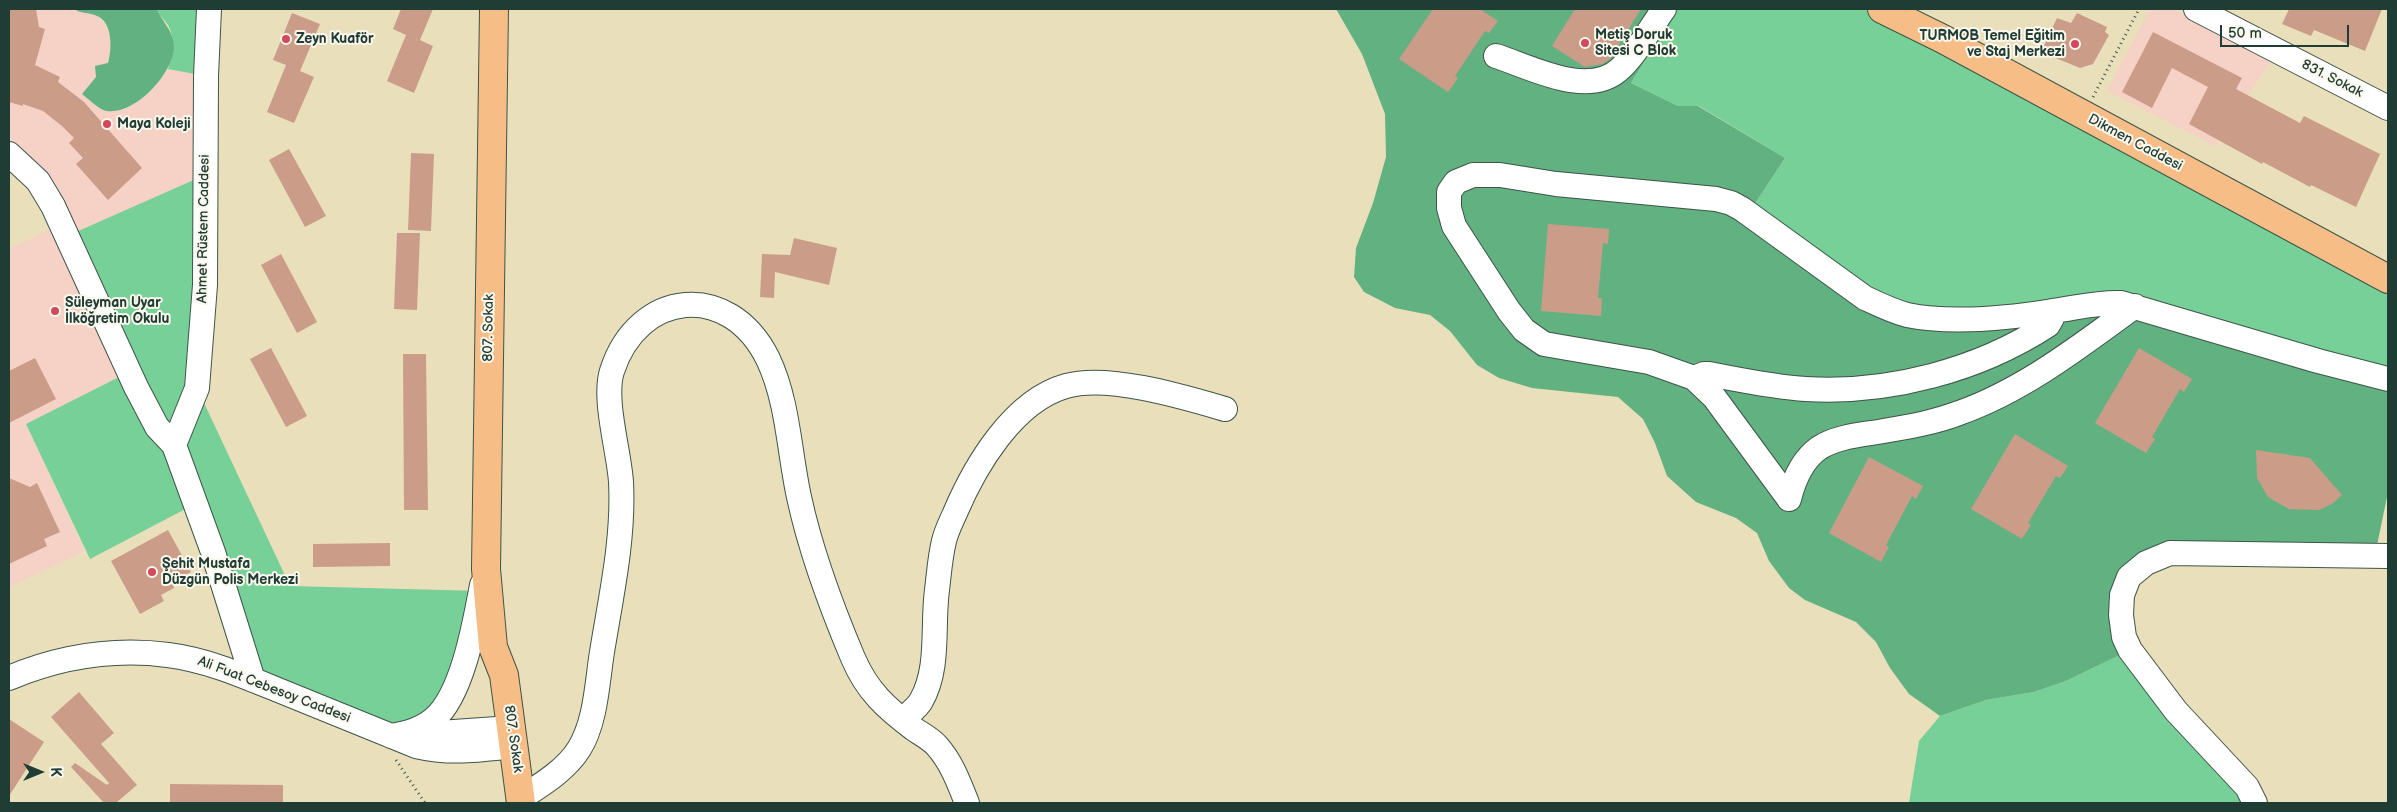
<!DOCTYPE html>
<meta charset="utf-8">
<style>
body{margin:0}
#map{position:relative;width:2397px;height:812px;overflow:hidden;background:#e9dfbb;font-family:"Balsamiq Sans",sans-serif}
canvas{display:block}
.frame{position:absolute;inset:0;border:10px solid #1f3d34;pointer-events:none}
.north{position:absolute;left:15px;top:747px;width:50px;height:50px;-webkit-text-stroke:4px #fbf7ec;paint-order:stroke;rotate:90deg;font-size:14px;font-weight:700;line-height:20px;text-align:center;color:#1f3d34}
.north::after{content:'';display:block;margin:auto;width:18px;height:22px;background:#1f3d34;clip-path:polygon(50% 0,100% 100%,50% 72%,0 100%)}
.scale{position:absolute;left:2220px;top:25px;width:129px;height:22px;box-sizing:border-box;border:2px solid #1f3d34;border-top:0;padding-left:6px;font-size:15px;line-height:18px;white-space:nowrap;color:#1f3d34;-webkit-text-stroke:4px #fbf7ec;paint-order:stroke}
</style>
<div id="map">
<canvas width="2397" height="812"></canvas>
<div class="frame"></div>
<div class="north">K</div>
<div class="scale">50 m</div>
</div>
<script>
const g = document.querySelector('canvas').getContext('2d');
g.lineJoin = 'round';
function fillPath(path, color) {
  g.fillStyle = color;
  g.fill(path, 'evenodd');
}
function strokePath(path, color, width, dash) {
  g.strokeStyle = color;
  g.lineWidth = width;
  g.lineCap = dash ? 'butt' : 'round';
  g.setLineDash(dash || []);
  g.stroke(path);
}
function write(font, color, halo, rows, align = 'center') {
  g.font = font + ' "Balsamiq Sans",sans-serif';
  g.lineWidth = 4;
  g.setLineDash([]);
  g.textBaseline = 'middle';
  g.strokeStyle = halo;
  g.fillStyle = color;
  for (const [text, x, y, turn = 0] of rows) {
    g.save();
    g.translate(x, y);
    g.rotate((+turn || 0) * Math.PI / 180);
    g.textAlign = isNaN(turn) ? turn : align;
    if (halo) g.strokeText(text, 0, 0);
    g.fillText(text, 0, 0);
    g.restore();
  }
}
fillPath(new Path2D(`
 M9,9H74L99,16L109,31L112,51L108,63L83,94L149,93L168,69L206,76L205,175L129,372L26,424L85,551L9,587V249L62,224L9,154Z
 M2150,9H2173L2273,57L2215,146L2107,91Z`), '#f6d1c6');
fillPath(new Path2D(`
 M157,9H209L206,76L168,69C172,55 176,39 168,25C164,19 160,17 157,9Z
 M1677,9H1882L2388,279V379L1907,315L1748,214L1785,158L1699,106H1678L1631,83Z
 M205,175L197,388L290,586L481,591L466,656L414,732L253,680L195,504L90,559L26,424L129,372L67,236Z
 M2130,650L2255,803H1909L1919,741L1940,716L1986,700L2034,692L2066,681Z`), '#77d097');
fillPath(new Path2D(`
 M74,9H157C162,22 174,31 174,47C173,74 135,115 107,111C99,110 89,99 82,94L96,77L95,66L108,63C112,50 113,22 97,16C89,12 81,14 74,9Z
 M1336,9H1677L1631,83L1678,106H1698L1785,158L1748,214L1907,315L2098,303L2388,379V492L2375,555L2205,552L2129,577L2130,650L2066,681L2034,692L1986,700L1940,716L1909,694L1890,668L1876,642L1856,622L1805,600L1789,588L1769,561L1757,533L1736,518L1696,502L1667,476L1655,443L1643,419L1618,397L1532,388L1499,378L1477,365L1450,331L1430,315L1395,308L1364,292L1354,277L1356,248L1373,203L1386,157L1385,114L1362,54Z`), '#61b280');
fillPath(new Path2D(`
 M9,9H36L39,27L45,29L35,65L60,77L58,82L84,102L142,168L108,200L76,164L83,158L69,143L74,138L62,126L43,111L23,104V106L9,102Z
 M401,9H433L420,40L433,46L414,93L387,81L406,35L393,29Z
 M1433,9H1480L1498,21L1489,33L1485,31L1455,76L1458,78L1448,92L1399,59Z
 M1575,9H1641L1610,59L1602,64L1585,67L1552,46Z
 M2289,9H2382L2365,51L2314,30L2311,36L2282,24Z
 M292,13L320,24L300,71L314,77L294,123L267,112L286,65L273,60Z
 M2077,13L2107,27L2105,32L2109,35L2093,64L2080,68L2041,52L2057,18L2071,23Z
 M2153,32L2242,78L2236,89L2300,123L2304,116L2380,154L2356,207L2311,185L2310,187L2263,162L2262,164L2189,124L2208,87L2172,68L2152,108L2122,92Z
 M289,149L326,216L305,227L269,160Z
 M411,153L434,154L431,231L408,230Z
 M1548,224L1609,229L1608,244L1603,243L1598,298H1602L1601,316L1541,311Z
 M397,233H420L417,310L394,309Z
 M794,238L837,248L829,285L775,272L774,298L760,297L762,254L790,255Z
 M281,254L317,322L297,333L261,265Z
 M271,348L307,416L286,427L250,359Z
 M2139,348L2192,379L2184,392L2180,389L2152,437L2155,439L2146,453L2095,423Z
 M403,354H426L428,510H404Z
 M35,358L56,399L9,423V371Z
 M2015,434L2068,466L2060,478L2056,476L2028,523L2031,525L2022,539L1971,509Z
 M2256,450L2310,458L2342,495L2332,504L2319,510L2289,509L2268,497L2257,478Z
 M1869,457L1923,486L1916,499L1912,496L1886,545L1889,547L1881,562L1829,533Z
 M9,478L30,487L37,483L60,532L44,539L47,546L9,564Z
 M168,530L191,572L172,582L174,588L161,595L164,601L140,614L111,561Z
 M390,543V566L313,567V544Z
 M79,692L114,733L101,744L137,785L116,803H104L71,767L75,763L107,785L109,783L51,717Z
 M9,719L44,742L9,796Z
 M170,784L283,785V803H170Z`), '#cb9d89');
const minor = new Path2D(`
 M2196,9L2388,108
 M1496,56C1533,68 1589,99 1621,68C1638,52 1650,28 1664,9
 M9,154L38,181L53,206L136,387L157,427L174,445L213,552L253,680
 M1694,378L1704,374H1709C1741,380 1773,387 1806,389C1889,394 1979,370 2048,325L2052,318V311
 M174,445L197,388L205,285L206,76L209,9
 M1789,499L1714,397L1694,378L1649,362L1544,344L1524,330L1509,311L1454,226L1449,208V192L1456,182L1473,175H1500L1556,184L1716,199L1731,203L1742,209L1865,298C1878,304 1892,311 1907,315C1951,324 2009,318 2053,311C2076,308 2097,302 2121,303L2318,361L2388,379
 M1789,499C1794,479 1802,460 1819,448C1836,437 1859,435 1878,432C1906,427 1933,423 1959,413C2024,390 2080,346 2135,306
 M9,678C59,657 113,648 168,655C208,660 246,677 283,692C328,710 372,728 416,746C450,754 480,750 514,746
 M903,720C908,714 917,708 921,701C940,668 932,626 937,590C939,574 940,557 944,541C946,532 951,522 955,513C975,466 1013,401 1066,386C1108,374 1184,397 1225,409
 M411,735L511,728
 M391,736C407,733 421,730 434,719C463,694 475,622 482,585
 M521,798C541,785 566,770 579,749C596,722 597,683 602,652C611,596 624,539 621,482C619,451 603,399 612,371C638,290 729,280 768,359C788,401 789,451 799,497C811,553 831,606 853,658C867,691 886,708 914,729C921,734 931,739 937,746C952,763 959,783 967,803
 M2255,803L2247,787L2176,711L2130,650L2124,637L2121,615L2122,595L2129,577L2146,563L2170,553L2388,556`);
const major = new Path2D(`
 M494,9L486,569L493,647L504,675L521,803
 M1882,9L1943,39L2388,279`);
strokePath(minor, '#3d5548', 26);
strokePath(major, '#3d5548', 30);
strokePath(new Path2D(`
 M2093,97L2139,9
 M396,760L425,803`), '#3d5548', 3, [1, 4]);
strokePath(minor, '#fff', 24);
strokePath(major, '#f6be86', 28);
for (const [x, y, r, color] of [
 [286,39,5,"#d1495b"],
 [1585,43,5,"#d1495b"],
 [2075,44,5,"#d1495b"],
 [107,124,5,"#d1495b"],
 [55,311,5,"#d1495b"],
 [152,572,5,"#d1495b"]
]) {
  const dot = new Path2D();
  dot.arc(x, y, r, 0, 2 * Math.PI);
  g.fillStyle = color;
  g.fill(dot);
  strokePath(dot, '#fbf7ec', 2);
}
write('bold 14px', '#1f3d34', '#fbf7ec', [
 ["Metiş Doruk",1595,35],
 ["Sitesi C Blok",1595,51],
 ["TURMOB Temel Eğitim",2065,36,"right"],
 ["ve Staj Merkezi",2065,52,"right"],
 ["Zeyn Kuaför",296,39],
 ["Maya Koleji",117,124],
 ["Süleyman Uyar",65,303],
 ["İlköğretim Okulu",65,319],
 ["Şehit Mustafa",162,564],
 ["Düzgün Polis Merkezi",162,580]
], 'left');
write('14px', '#1f3d34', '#fbf7ec', [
 ["831. Sokak",2332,79,27],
 ["Dikmen Caddesi",2135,143,28],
 ["Ahmet Rüstem Caddesi",204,229,-89],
 ["807. Sokak",489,328,-89],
 ["Ali Fuat Cebesoy Caddesi",274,690,21],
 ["807. Sokak",513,739,82]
]);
</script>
